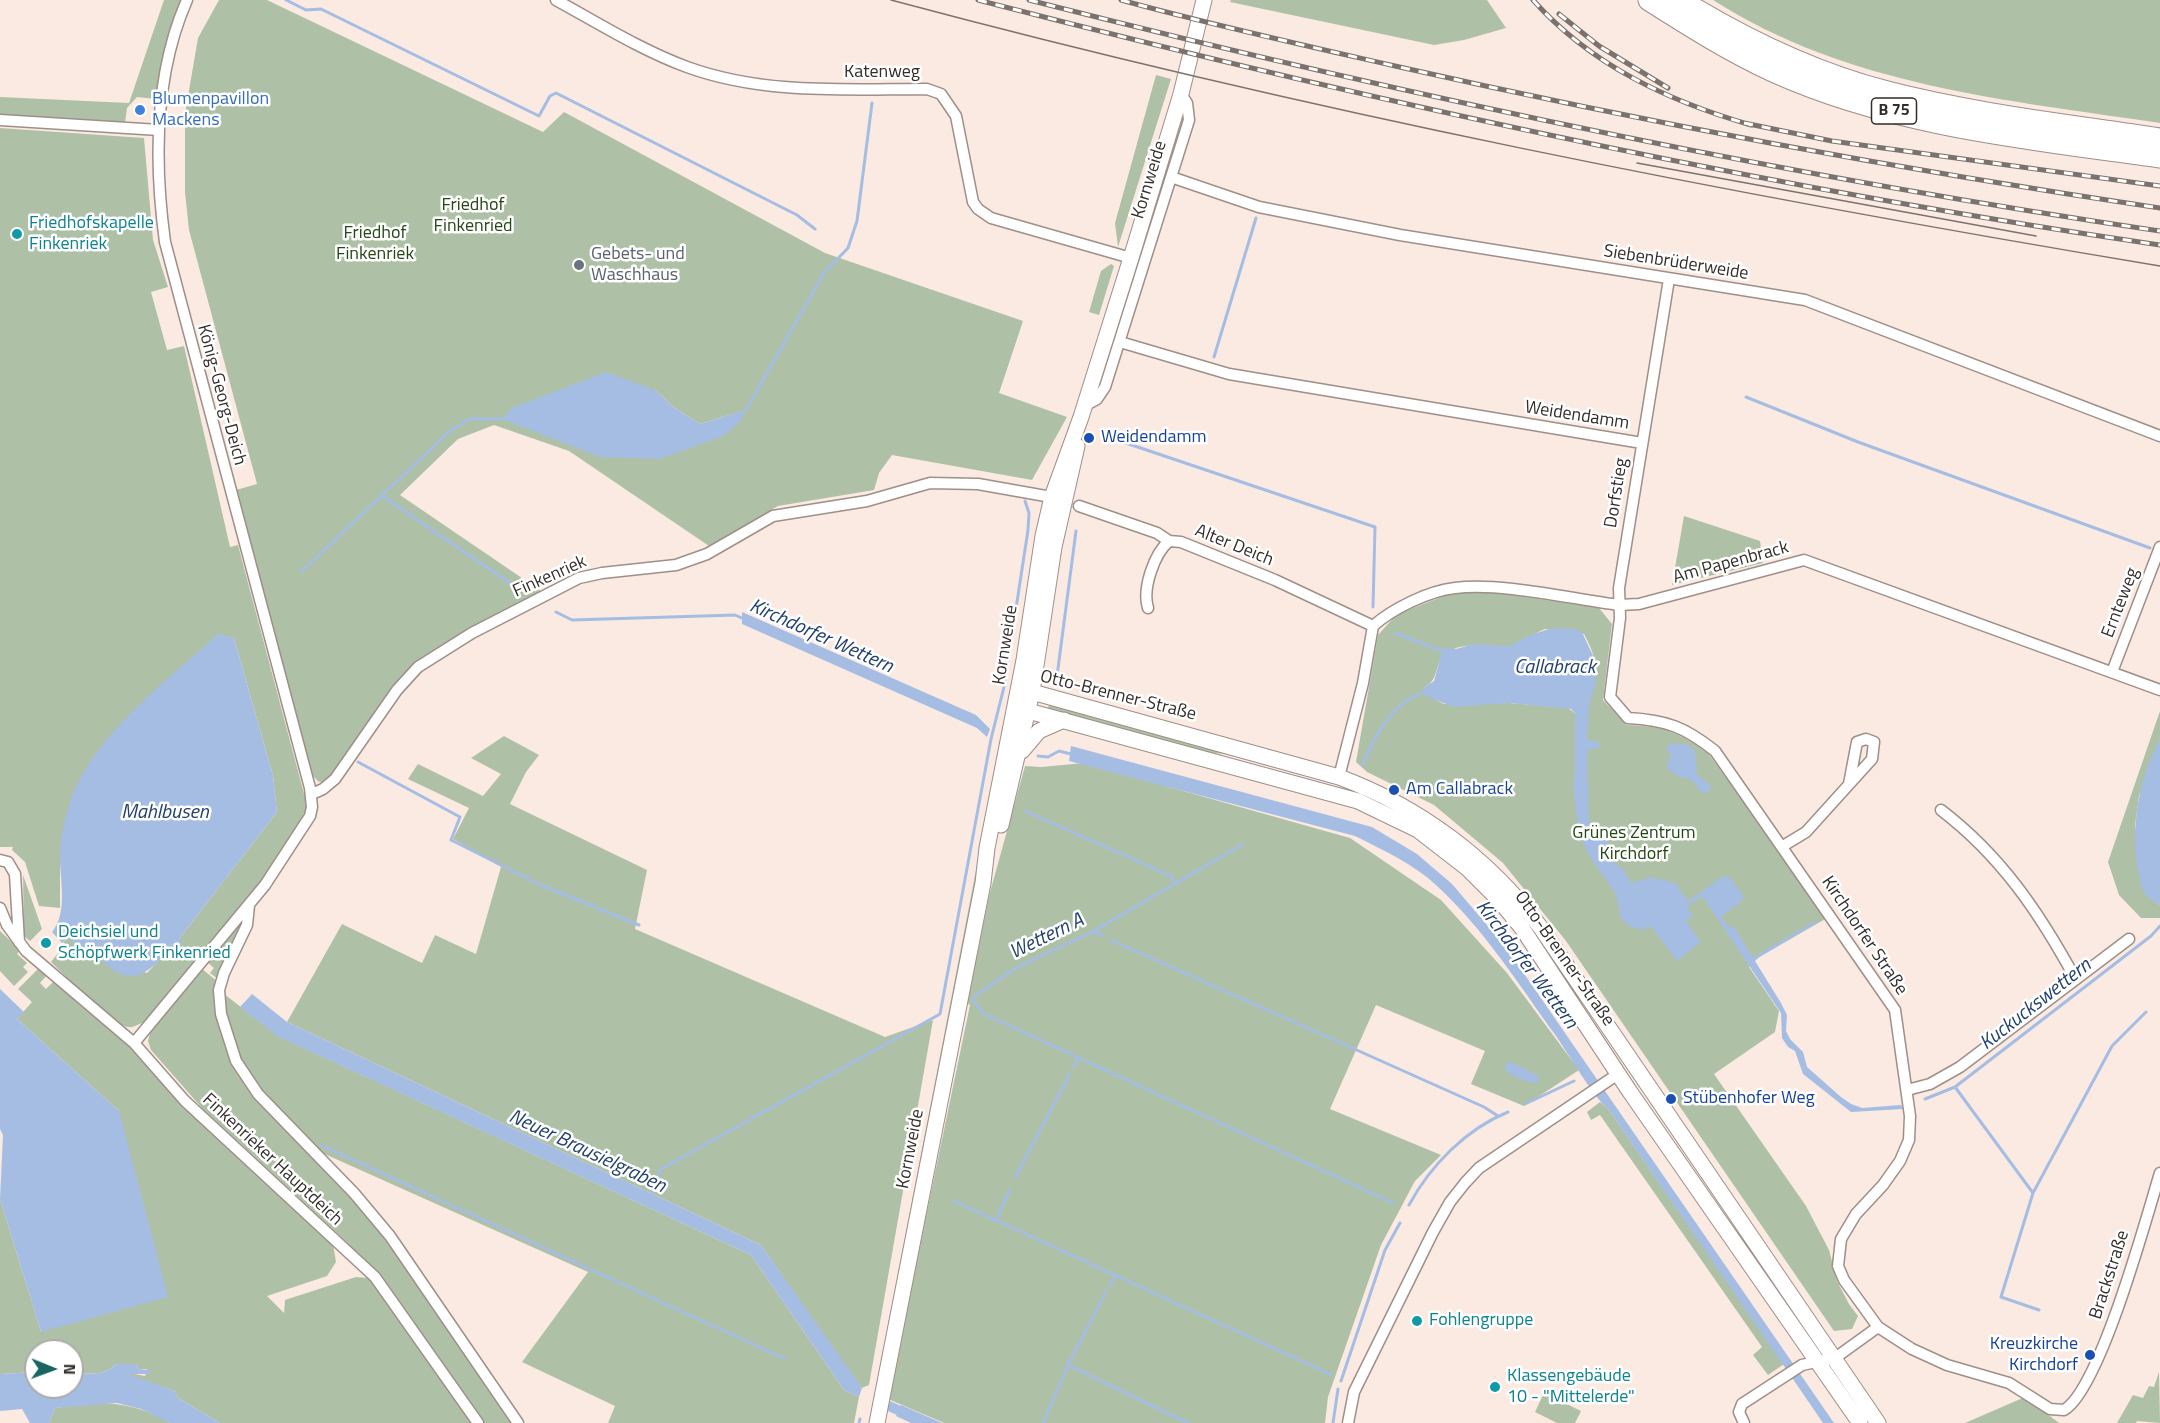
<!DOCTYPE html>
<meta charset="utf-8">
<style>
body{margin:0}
#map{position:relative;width:2160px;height:1423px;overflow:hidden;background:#fbeae2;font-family:"Titillium Web",sans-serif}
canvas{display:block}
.north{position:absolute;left:24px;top:1339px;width:60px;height:60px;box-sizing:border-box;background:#fff;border:2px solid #adabaa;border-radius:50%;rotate:91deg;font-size:16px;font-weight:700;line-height:24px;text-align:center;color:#332d2a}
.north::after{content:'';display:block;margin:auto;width:21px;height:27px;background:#196560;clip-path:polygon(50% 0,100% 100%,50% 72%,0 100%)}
</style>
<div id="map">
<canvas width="2160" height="1423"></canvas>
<div class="north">N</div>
</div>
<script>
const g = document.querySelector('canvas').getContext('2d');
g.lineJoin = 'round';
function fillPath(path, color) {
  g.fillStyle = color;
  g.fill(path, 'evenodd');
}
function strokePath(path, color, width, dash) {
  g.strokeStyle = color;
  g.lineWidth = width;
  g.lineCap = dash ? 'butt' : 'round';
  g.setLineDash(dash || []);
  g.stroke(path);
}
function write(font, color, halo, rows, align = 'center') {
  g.font = font + ' "Titillium Web",sans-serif';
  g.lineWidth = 5;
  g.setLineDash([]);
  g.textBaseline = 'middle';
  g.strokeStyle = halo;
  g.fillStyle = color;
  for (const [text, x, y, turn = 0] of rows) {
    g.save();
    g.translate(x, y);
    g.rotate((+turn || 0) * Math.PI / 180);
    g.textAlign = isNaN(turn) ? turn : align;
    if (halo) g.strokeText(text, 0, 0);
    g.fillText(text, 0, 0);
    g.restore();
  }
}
fillPath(new Path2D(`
 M164,0H182L166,42L156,99L137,97L127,108L125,123L0,114V97L129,103Z
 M219,0H267L543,132L564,112L825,253L1023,321L999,393L1067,417L1032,480L892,455L879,473L874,490L778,506L709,546L569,451L494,425L458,439L400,495L541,591L444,644L422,659L338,769L326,782H319L312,775L236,490L257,484L189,230L185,192V114L198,38ZM655,390L675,408L700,424L745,410L600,457Z
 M1231,0H1487L1506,28L1464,40L1434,45L1230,2Z
 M1713,0H2160V123C2007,100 1847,86 1713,0Z
 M1156,75L1171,79L1118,247L1115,223Z
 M1184,107L1187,112L1103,386L1095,393Z
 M0,128L144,138L153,240L168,287L151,292L167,350L184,346L230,547L238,545L307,805C296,837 272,869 251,895L145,1022C140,1023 134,1028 128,1027C113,1025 64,974 51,962L65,944L63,942L69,938L75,943L72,953L74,955L91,951L147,973L175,943L179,945V939L277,812L273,776L234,638L218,635L141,705L112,735L60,852V908L39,906L25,862L12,850L13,847H0Z
 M1111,264L1114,266L1099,315L1089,312L1101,271Z
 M1684,516L1760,541L1763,563L1672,585Z
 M1484,591L1599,608L1612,624L1603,700L1627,725C1662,726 1679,732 1708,753L1827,918L1759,957L1749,967L1779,1011L1775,1032L1714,1074L1806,1206L1829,1250L1837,1281L1849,1304L1858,1316L1852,1329L1834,1331L1566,941L1503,863L1434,805L1367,772L1356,762L1378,635L1397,614L1452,593ZM1545,629L1584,634C1603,669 1598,684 1575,713L1568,708L1509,703L1444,704L1430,697L1423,688C1442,679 1432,662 1448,652C1468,639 1491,651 1512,646C1521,643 1535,633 1545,629Z
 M1050,702L1234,755L1204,752L1047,711Z
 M2160,711V739L2139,796L2135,825L2145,894L2160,905V918H2141L2119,895L2108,862Z
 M1006,727L871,1423H869L994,777Z
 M504,736L539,755L526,772L510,804L647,870L635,929L885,1037L933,1020L869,1385L862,1388L851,1375L761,1245L287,1022L342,924L422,963L435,935L476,954L501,867L453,839L469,808L408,779L418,764L483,796L501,774L471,758Z
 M1084,763L1350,838L1441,900L1507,973L1579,1070L1524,1106L1471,1084L1485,1051L1376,1005L1330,1109L1441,1155L1415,1181L1381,1245L1328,1397L1325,1423H944L888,1399L970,1005L967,1003L989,896L1025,766L1041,767Z
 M23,875L42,929L30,941L24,936Z
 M239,924H242L219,980L210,973L214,968L207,962Z
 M0,931L20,950L17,954L27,963L23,967L28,972L14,986L0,971Z
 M39,968L47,975L40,983L46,989L53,982L140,1056L333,1244L336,1262L327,1276L267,1296L284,1313L285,1300L356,1277L369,1278L473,1423H220L178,1398L175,1391L129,1376V1373L145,1376L147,1369H139L136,1364H116C104,1377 89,1373 72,1373V1351H36V1372L0,1374V1199L41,1332L119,1111L17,1019L32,1002L18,989Z
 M201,968L218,982L239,1075L245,1085L334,1176L380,1230L438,1317L515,1423H484L389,1286L353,1252L349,1244L202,1108L151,1050L148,1041L151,1029Z
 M219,990L278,1036L751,1255L844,1390L859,1397L854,1423H608L615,1406L522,1362L588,1272L309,1147L248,1083Z
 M1600,1102L1609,1110L1784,1364L1768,1375L1753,1355L1762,1347L1600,1115L1591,1120L1587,1112Z
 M2159,1372L2160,1423L2137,1421L2136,1423H2117L2133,1395L2143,1398L2149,1386L2154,1387Z
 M1544,1393L1581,1411L1575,1423H1557L1535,1412Z
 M2025,1397L2059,1423H1965Z
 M97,1403C124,1403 147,1409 170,1423H49L55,1408Z`), '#aec1a7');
fillPath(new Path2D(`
 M606,372L655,390L675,408L700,424L746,410L740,422L723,436L660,459L600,457L502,419L512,408Z
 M742,612L976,715L990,729L987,737L977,728L742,624Z
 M1552,628L1575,629L1582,632L1595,660L1596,681L1589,706L1587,739L1599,743L1600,747L1587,751L1589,823L1594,831L1607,841L1613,862L1623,869L1631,883L1651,877L1675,883L1688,901L1725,875L1727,878L1730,877L1744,897L1741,899L1742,901L1721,917L1728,926L1734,927L1781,1003L1787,1015L1786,1031L1790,1039L1803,1052L1807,1067L1841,1097L1851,1104L1862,1108L1901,1105L1903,1109L1851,1112L1803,1074L1795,1051L1788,1047L1782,1038L1781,1013L1702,896L1687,907L1693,916L1686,921L1701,942L1677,961L1650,925L1644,930C1610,924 1625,909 1613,890C1588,852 1580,851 1575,802C1574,792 1572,784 1575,775V713L1571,709L1509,703L1454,707L1425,696L1423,688L1434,681L1443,648L1456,649L1474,644L1510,646L1528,636Z
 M218,634L234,638L273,776L277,812L179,939L182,943L180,945L175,943C158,961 141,988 113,970C105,965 100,956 91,951L74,956L72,953L75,943L68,938L62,943L52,932C69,912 59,877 60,852C61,835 65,818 70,802C91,737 169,679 218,634Z
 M2160,739V905C2155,902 2148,898 2145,894C2140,888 2140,878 2138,871C2130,827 2139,778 2160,739Z
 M1671,743L1689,745L1695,750L1697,775L1710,784V790L1706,793L1701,792L1692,780L1679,777L1668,769L1667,763L1671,756L1666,748Z
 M1071,746L1372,827L1417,854L1452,884L1505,946L1834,1423H1823L1609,1110C1593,1097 1570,1056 1556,1036C1519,985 1484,929 1437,886C1414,864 1383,850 1355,836L1069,761Z
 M0,989L24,1012L17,1019L119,1111L168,1297L41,1332L0,1199L3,1135L0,1129Z
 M252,994L287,1022L761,1245L862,1388L859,1397L844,1390L751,1255L277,1036L240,1007Z
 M1511,1062L1538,1076L1539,1081L1536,1083L1521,1080L1506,1071L1505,1064Z
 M116,1364H136L139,1369L149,1370L150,1374H128L175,1391L178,1398L220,1423H170L141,1409L117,1403L55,1408L49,1423H30L22,1409L0,1411V1374L36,1372V1387H72V1373C89,1373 104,1377 116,1364Z
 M901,1405L942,1423H911L896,1416Z`), '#a5bde3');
strokePath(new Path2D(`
 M286,0L306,10L321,9L539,116L550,96L556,93L797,215L815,229
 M1214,357L1256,218
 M1746,397L1858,442L2150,548
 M746,410L824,273L848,248L857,221L872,103
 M1114,439L1375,527L1373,607
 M381,495L517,588
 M301,572L451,430L470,419H502
 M556,612L572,620L735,615L744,619
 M1395,633L1442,651
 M1057,676L1076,531
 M1038,756L1048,757L1059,751L1071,754
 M358,762L460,817L451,840L541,885L639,925
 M1363,764C1374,737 1393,701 1424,692
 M1025,811L1171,876L1175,884
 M1243,844L1092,932L1016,968L975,996L973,1000L984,1014L1393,1203
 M1093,932L1103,935
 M1111,940L1484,1107L1498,1116
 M1750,961L1816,922
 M1073,1067L1078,1059
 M1955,1087L2033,1193
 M1925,1099L1955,1087L2151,936L2160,926
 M1525,1104L1574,1081
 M321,1145L785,1359
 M1015,1178L1070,1074
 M651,1196L661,1169L940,1014L991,739L1004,687L1028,530L1029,513L1025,501
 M954,1201L1332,1375
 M1409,1205C1430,1166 1466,1129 1508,1112
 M995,1221L1010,1190
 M1110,1286L1115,1276
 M2039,1310L2001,1297L2033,1193L2112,1046L2146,1012
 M1068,1365L1188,1423
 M1341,1381L1385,1250L1400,1223
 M859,1423L860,1419
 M1043,1423L1068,1365L1106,1292
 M1333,1423L1338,1389`), '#a5bde3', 3);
strokePath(new Path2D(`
 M889,1406L927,1423`), '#a5bde3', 10);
const street = new Path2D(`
 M556,0C598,23 641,50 687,67C764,95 846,89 927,89L941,94L956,116L973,202L978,209L991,218L1131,258
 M0,120L159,130
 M1171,177L1259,207L1400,235L1805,300L2160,436
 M1669,279L1619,588L1620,618L1610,697L1628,718C1666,720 1685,727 1715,751L1895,1010L1910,1116L1909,1140L1900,1161L1883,1185L1856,1214L1841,1239L1838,1266L1844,1280L1878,1327L1912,1349L1947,1365L2009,1383L2050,1409L2064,1410C2100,1389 2146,1219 2160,1173
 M1120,342L1229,374L1642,443
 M1084,406L1097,399L1105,387L1189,120L1187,103L1181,94
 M1079,506L1157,533L1169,541L1181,542L1275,580L1373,626
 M1148,608C1142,589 1154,554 1169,541
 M1373,626C1392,609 1428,591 1455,588C1500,582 1572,599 1619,605L1639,604L1804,560L2160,690
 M2112,672L2160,547
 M1339,777L1363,683L1373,626
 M312,794L323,789L335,779L397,690L418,667L472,633L579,578L602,573L676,565L707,554L773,516L867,501L930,483L978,484L1057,498
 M1941,810C2001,856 2039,912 2075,978
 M1783,846L1806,832L1872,759L1874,742L1866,739L1857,742L1849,784
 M0,860L8,862L15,874L19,942
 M249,905L247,925L224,973L219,990L221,1014L236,1061L258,1094L354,1193L390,1236L518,1423
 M0,908L7,925L26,951L134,1043L185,1101L375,1277L478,1423
 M134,1043L265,885L310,816L312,807L310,788L165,242C154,162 154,75 187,0
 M1907,1090L1930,1084L1960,1067L2129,939
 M1348,1423L1354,1392L1433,1232L1450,1202L1465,1183L1479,1168L1618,1074
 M1744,1423L1739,1412L1742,1404L1802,1365L1835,1358L1878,1327`);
const secondary = new Path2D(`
 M1017,698L1032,692L1339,777C1420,807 1489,859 1541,928L1878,1423
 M1017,698L1028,711L1358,801L1418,830L1467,868L1499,900L1522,928L1630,1092L1860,1423
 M1022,751L1039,731L1064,720
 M1001,825L1032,692L1054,547L1077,446
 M877,1423L983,883L987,848L1024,660L1043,536L1052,497L1081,417L1131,258L1181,94L1204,0`);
const highway = new Path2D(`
 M1649,0C1690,26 1731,52 1775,72C1895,126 2032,139 2160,157
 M1680,0C1745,40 1813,73 1887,92C1976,115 2069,125 2160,139`);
strokePath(street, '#9e8f88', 13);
strokePath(secondary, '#9e8f88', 17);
strokePath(highway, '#9e8f88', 23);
strokePath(street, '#fff', 10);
strokePath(secondary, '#fff', 15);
strokePath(highway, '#fff', 21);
strokePath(new Path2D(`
 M891,0C1309,112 1733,195 2160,266
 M1637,163L2036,236`), '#7c726d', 1.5);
const rail = new Path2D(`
 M978,0C1368,101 1762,187 2160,245
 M1029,0C1402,95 1779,175 2160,231
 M1121,0C1212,25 1303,45 1395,66C1648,123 1903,170 2160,208
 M1533,0C1591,65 1668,101 1751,125
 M1559,14L1599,46L1668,88
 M1744,123L1832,141L2160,186`);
strokePath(rail, '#7c726d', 5);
strokePath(rail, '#fff', 3, [9]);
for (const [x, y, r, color] of [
 [140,110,6,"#3f7fe0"],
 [17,234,6,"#0f9aa8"],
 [579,265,6,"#6b7280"],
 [1089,438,6,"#1a4fb4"],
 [1394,790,6,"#1a4fb4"],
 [46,943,6,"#0f9aa8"],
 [1671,1099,6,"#1a4fb4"],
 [1417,1321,6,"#0f9aa8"],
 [2090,1355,6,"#1a4fb4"],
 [1495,1387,6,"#0f9aa8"]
]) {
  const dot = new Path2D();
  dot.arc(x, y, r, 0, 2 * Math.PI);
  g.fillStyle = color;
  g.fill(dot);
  strokePath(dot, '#fff', 2);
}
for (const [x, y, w] of [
 [1894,111,45]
]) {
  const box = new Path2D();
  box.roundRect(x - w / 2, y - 13, w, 26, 4.5);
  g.fillStyle = '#fff';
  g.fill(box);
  strokePath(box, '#332d2a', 1.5);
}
write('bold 16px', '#332d2a', null, [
 ["B 75",1894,111]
]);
write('18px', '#332d2a', '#fff', [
 ["Katenweg",882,73],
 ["Kornweide",1150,180,-73],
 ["Siebenbrüderweide",1676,263,9],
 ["König-Georg-Deich",221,395,75],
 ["Weidendamm",1577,416,9],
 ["Dorfstieg",1617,493,-81],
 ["Alter Deich",1234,546,22],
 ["Am Papenbrack",1731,563,-15],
 ["Finkenriek",550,577,-24],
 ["Ernteweg",2121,603,-69],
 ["Kornweide",1006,645,-81],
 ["Otto-Brenner-Straße",1118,696,14],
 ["Kirchdorfer Straße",1864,936,56],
 ["Otto-Brenner-Straße",1564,959,55],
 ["Kornweide",911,1149,-79],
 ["Finkenrieker Hauptdeich",272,1160,43],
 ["Brackstraße",2110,1275,-72]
]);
write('18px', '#366cbe', '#fff', [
 ["Blumenpavillon",152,100],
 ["Mackens",152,121]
], 'left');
write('18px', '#234713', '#fff', [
 ["Friedhof",473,206],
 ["Finkenried",473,227],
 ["Friedhof",375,234],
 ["Finkenriek",375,255],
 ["Grünes Zentrum",1634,834],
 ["Kirchdorf",1634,855]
]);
write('18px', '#0d838f', '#fff', [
 ["Friedhofskapelle",29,224],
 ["Finkenriek",29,245],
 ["Deichsiel und",58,933],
 ["Schöpfwerk Finkenried",58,954],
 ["Fohlengruppe",1429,1321],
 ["Klassengebäude",1507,1377],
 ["10 - \"Mittelerde\"",1507,1398]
], 'left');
write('18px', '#5b616d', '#fff', [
 ["Gebets- und",591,255],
 ["Waschhaus",591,276]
], 'left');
write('18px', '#164399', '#fff', [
 ["Weidendamm",1101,438],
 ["Am Callabrack",1406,790],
 ["Stübenhofer Weg",1683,1099],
 ["Kreuzkirche",2078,1345,"right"],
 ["Kirchdorf",2078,1366,"right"]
], 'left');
write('italic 20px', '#224070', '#fff', [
 ["Kirchdorfer Wettern",821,637,24],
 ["Callabrack",1555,668],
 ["Mahlbusen",165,813],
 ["Wettern A",1047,937,-26],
 ["Kirchdorfer Wettern",1526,965,53],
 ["Kuckuckswettern",2036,1005,-38],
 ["Neuer Brausielgraben",587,1152,25]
]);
</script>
